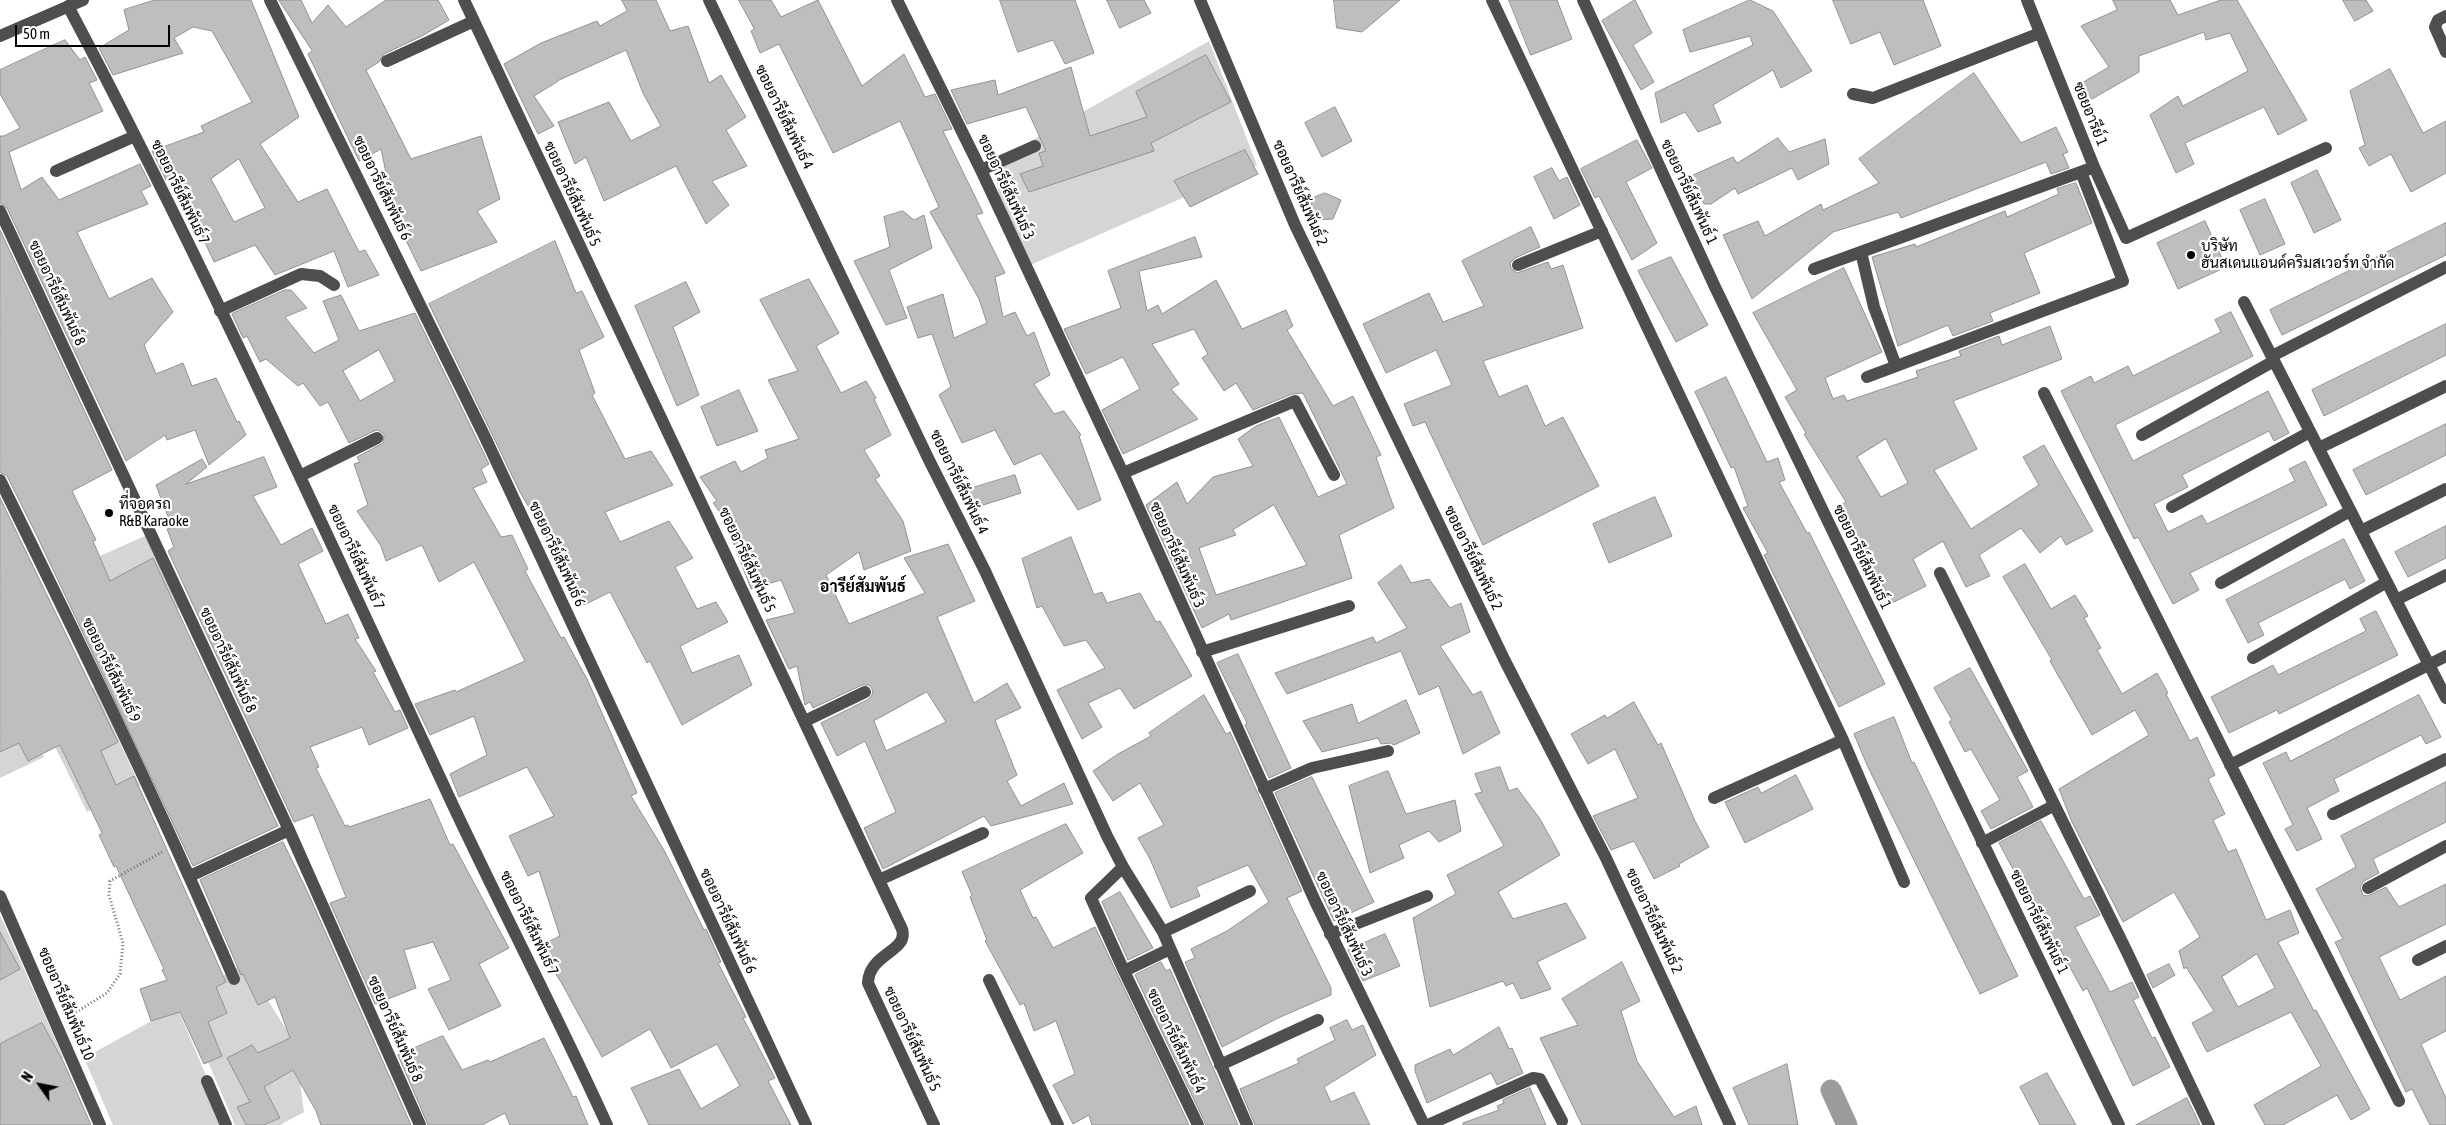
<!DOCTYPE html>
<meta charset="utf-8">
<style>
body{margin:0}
#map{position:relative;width:2446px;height:1125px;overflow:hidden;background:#fff;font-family:"Asap Condensed",sans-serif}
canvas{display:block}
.north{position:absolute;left:15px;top:1060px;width:50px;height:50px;-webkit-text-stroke:4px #fff;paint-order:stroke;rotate:303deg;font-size:14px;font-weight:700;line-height:20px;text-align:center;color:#000}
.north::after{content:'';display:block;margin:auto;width:18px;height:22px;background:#000;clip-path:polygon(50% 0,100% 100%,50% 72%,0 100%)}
.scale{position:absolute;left:15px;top:25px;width:155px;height:22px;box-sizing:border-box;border:2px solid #000;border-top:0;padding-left:6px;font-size:15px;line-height:18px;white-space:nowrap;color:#000;-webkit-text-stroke:4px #fff;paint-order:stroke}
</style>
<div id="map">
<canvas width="2446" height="1125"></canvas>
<div class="north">N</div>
<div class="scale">50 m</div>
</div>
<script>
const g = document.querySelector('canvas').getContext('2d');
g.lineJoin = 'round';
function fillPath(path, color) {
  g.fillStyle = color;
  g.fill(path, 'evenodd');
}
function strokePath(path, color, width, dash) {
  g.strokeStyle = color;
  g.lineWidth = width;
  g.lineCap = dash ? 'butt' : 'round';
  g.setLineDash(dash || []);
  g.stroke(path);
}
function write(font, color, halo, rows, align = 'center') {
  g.font = font + ' "Asap Condensed",Sarabun,sans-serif';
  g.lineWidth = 4.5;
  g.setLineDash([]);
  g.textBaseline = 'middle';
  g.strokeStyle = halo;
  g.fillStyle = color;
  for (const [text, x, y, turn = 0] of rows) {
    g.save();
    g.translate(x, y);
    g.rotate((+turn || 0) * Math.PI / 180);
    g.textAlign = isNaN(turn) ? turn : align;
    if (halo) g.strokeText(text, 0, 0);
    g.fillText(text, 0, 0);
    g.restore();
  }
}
fillPath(new Path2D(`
 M1209,41L1257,165L1026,267L1005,219L992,163Z
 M147,535L182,606L127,641L89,561Z
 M94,687L140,786L87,812L39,714Z
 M29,723L44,757L0,778V734Z
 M0,915L64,1059L0,1091Z
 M244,963L295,1043L304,1112L280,1125H235L203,1050L211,983Z
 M177,1007L227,1125H113L84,1058Z`), '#d5d5d5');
strokePath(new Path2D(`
 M1831,1090L1847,1125`), '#9c9c9c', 21);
const building = new Path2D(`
 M155,0H251L299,117L260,144L298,202L327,189L359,252L365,250L379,275L348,287L334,251L275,275L255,245L214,262L202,236L205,235L172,177L166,180L152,151L204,132L201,126L252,102L212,31L193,27L174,38L183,53L113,75L99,48L129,30L124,10ZM239,159L265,208L234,222L211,179Z
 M279,0H301L312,23L328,5L346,27L386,0H438L449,20L422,36L384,54L379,62L366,70L411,159L481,136L500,199L477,211L497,242L421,271L396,220L381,149L359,161L308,54L312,51Z
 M622,0H656L670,31L688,26L709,83L721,75L746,117L726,130L747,166L712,181L729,205L706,224L676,166L604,201L586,157L575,164L558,122L609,102L631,141L661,126L643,93L626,50L557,81V82L534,96L554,126L538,134L504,64L541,43L597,21L600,26L627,11Z
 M739,0H771L781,17L818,0L862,86L904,54L925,97L935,94L952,129L943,131L983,213L976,215L1005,273L995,277L1003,317L1015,312L1027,336L1034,332L1050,375L1034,384L1054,414L1064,411L1081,435L1079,436L1101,500L1078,510L1041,453L1014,465L995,430L962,443L939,395L951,387L932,334L918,338L907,307L943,294L954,338L987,323L979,299L930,212L939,207L900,121L833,153L779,44L760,53L751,31L754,29Z
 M1000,0H1075L1094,53L1065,64L1053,40L1018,52Z
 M1107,0H1144L1151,13L1120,28Z
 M1334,0H1400L1362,32L1337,28Z
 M1509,0H1557L1572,39L1531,55Z
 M1635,0L1652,33L1633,45L1654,82L1641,90L1602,21Z
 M1750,0L1773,11L1812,71L1781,88L1773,70L1713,105L1721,123L1698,132L1685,112L1661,123L1655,93L1753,45L1750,36L1690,52L1683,30Z
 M1833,0H1923L1941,46L1894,65L1880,32L1851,44Z
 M2113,0H2170L2178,15L2221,0H2237L2307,120L2278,135L2264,107L2185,143L2194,164L2176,173L2150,115L2178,96L2183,106L2248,71L2230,33L2206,40L2204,32L2139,56V72L2092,99L2080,84L2109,67L2081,26L2117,10Z
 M2343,0H2366L2373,11L2355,21Z
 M65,40L80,60L85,57L97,80L89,83L103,111L9,152L21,190L42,177L59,200L140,164L151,186L141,191L148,204L77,232L109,299L152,278L173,312L144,345L156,374L183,363L192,386L216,378L237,422L239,421L246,435L209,465L195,430L167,440L165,435L126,461L7,208L0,203V136H4L20,128L0,94V70Z
 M1206,55L1231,102L1151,143L1154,151L1029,192L1020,174L1043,166L1039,153L1046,151L1026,107L967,124L951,90L995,80L998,95L1071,67L1090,136L1147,117L1136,92Z
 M2390,69L2423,133L2446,121V173L2411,192L2391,154L2369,166L2359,148L2365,145L2350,91Z
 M1974,73L2021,143L2056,127L2068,152L2063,154L2069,168L2051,174L2046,162L1901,218L1898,212L1833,232L1752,299L1723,235L1758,221L1765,236L1821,204L1823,210L1879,183L1859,159Z
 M1335,107L1352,141L1322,157L1305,123Z
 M1778,138L1789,152L1825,139L1829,164L1798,180L1792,168L1738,194L1735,188L1711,204H1704L1691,176L1733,157L1737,163Z
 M1637,140L1652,168L1626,182L1657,243L1632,260L1599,196L1595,198L1581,169Z
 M1245,150L1258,174L1190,207L1174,181Z
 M1552,168L1559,181L1567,177L1580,205L1554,219L1534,177Z
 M2317,170L2341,220L2314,233L2291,183Z
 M2076,183L2092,223L2024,253L2040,293L1990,313L1993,321L1953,336L1948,325L1898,346L1872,257L1915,244L1916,247L2005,211L2007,217L2059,194L2057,189Z
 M1325,193L1341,200L1333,219L1315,220L1310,209L1313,198Z
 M2265,199L2285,244L2260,255L2240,210Z
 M903,211L914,220L924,215L932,248L889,270L907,318L886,325L854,261L890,247L884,217Z
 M2205,221L2226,267L2178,289L2157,243Z
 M2446,223V255L2282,335L2270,310Z
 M1531,227L1540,247L1515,258L1510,263L1511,268L1517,273L1548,262L1551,269L1563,265L1583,328L1483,361L1499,397L1527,385L1545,426L1563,417L1599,486L1483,545L1425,422L1413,426L1404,404L1452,385L1436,350L1386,373L1363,324L1429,293L1443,322L1484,306L1462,261Z
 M0,230L112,470L72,491L96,540L93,541L110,581L153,558L278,826L193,866L38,538L7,476L0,472Z
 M1195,237L1202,257L1139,271L1147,311L1158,305L1162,314L1216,280L1242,329L1286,310L1293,326L1287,330L1333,406L1353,396L1381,455L1376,457L1394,508L1339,535L1352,578L1231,620L1229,614L1202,628L1146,505L1177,482L1187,504L1213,477L1253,466L1238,439L1256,426L1279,417L1318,497L1347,484L1303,393L1292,394L1253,410L1236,383L1224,391L1202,358L1208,354L1194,329L1152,344L1179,384L1171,389L1198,419L1123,454L1102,410L1140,389L1123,357L1086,374L1064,329L1121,308L1108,271ZM1274,505L1307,565L1216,595L1199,548L1236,535L1233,530Z
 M555,241L576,293L582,291L604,337L579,350L595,393L592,395L625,459L651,451L673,485L605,512L620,542L669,521L693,558L675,567L697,609L716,602L728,622L680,646L692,673L739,655L752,685L682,725L650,661L647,663L610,592L584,605L560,562L565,559L549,542L520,492L429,304Z
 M1671,257L1708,325L1676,342L1638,271Z
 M1844,268L1882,352L1825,378L1833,399L1844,395L1847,401L1918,377L1916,371L1961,356L1959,351L1999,336L2002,345L2050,326L2062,359L1953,401L1977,449L1934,470L1971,529L2039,485L2023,457L2044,445L2093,531L2066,545L2061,536L2040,553L2021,528L1979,555L1990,576L1966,587L1943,541L1913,559L1926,586L1892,603L1840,506L1846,502L1804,434L1806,433L1785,397L1797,390L1753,313ZM1886,439L1908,483L1881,497L1857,457Z
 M809,279L839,333L816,346L841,393L866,381L876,398L874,399L891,435L864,450L880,476L875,479L903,521L911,551L864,570L859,552L826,575L849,624L925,593L904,558L948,544L975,601L937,617L974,703L1007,683L1021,708L995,720L1017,775L1007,781L1021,806L1064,783L1073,804L991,826L984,816L883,869L864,828L896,812L865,741L837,756L821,723L869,699L873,693L872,689L869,685H862L813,708L810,702L805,705L797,666L789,669L766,620L795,613L781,580L751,589L724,518L713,503L717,501L700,477L735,461L741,472L768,458L765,450L799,439L768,380L798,371L760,300ZM927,692L946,722L886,751L874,721Z
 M686,282L700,312L673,327L699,395L677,406L635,306Z
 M285,290H291L307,308L285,317L314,353L339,340L323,301L341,295L359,331L415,313L489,464L481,469L487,482L473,488L501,537L512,535L528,569L525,571L561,638L564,637L588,681L637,793L631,796L665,852L704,930L706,929L721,962L718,963L746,1017L743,1018L775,1078L768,1081L791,1125H649L631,1088L679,1069L701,1109L740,1086L717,1044L671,1068L650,1029L602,1057L561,982L538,947L560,936L539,871L528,876L509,836L554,816L527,767L459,797L450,774L487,755L474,716L430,735L415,704L455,690L456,692L525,661L474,562L439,582L422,545L386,561L381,546L357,511L368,505L354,464L360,462L357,457L383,443L384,434L378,430L374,431L349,443L328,402L320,406L303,383L298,386L266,359L260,362L247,336L243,338L232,314ZM379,350L395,381L360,401L343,371Z
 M2231,312L2253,356L2115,425L2133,461L2268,391L2289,433L2274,441L2269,431L2182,475L2188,487L2154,504L2168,532L2202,515L2207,524L2295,481L2289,469L2305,461L2327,505L2190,573L2199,590L2173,604L2138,537L2134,539L2061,391L2091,376L2094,383L2128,366L2133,376L2221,332L2215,320Z
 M2446,324V355L2324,416L2312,390Z
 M1726,377L1767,462L1778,458L1785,480L1779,482L1807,533L1809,532L1885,684L1839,707L1764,555L1768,553L1743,508L1748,506L1734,467L1731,468L1695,392Z
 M739,390L758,431L717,446L701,407Z
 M2446,424V455L2366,495L2353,470Z
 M264,457L277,487L253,496L281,545L312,528L323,551L298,564L326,624L348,614L359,638L355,639L376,671L373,672L395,712L400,710L408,728L369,745L362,727L310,747L319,767L316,768L345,826L348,825L349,827L430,799L450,845L453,844L509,948L479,964L501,1006L449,1030L428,989L451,980L433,942L404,950L416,988L375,1004L330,903L346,897L313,815L294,822L168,551L174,547L167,529L172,527L156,485L202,459L207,467L186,484Z
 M1015,475L1021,493L977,507L966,490Z
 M1655,497L1672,536L1609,563L1593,524Z
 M0,498L118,742L101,751L116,785L134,776L226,982L216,987L227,1013L208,1022L222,1056L204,1064L180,1012L151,1021L140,989L167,980L162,970L164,969L116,866L114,867L99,835L102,833L60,745L28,761L19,743L0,752Z
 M2446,526V558L2408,577L2395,552Z
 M1071,537L1094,595L1102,592L1107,603L1140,593L1156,622L1160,621L1192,676L1134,709L1120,688L1088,703L1102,727L1082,739L1057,690L1105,668L1086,640L1064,646L1042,606L1037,608L1022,559Z
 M2344,539L2365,581L2350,589L2345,579L2258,623L2264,635L2248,643L2226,600Z
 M2025,564L2051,609L2075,595L2088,616L2084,618L2101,648L2097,650L2122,694L2157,673L2168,693L2166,694L2190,741L2197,737L2215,775L2208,779L2225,814L2213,820L2228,852L2236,849L2266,920L2290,910L2299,933L2278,942L2314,1011L2316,1010L2370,1109L2351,1120L2337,1095L2283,1125H2265L2254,1105L2321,1066L2291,1012L2207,1052L2192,1023L2214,1011L2186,967L2184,969L2179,951L2200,937L2174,892L2123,922L2072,822L2059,789L2149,735L2135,710L2092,735L2050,661L2052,660L2003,577ZM2257,954L2275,988L2238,1007L2222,977Z
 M1401,565L1411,583L1429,579L1450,608L1461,603L1470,632L1440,646L1473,695L1481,691L1500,733L1463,754L1439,686L1419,695L1401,651L1287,694L1275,673L1373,637L1376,643L1407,628L1378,583Z
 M2376,611L2398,655L2279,714L2277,710L2229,733L2211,697L2273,665L2278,675L2366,631L2360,619Z
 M1238,654L1291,768L1269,778L1245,725L1247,723L1217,663Z
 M1970,668L2028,771L2017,777L2033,807L1991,829L1981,811L2000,800L1971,749L1965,752L1949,722L1952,720L1934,688Z
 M1204,695L1226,734L1230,732L1302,891L1287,898L1331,988V995L1278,1018L1222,1047L1185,962L1195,958L1191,949L1227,931L1269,902L1248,865L1196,887L1200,896L1171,908L1150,859L1138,838L1164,825L1140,783L1113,801L1093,771L1118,754L1151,736L1149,733Z
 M2419,695L2441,737L2426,744L2421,735L2334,779L2339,791L2307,808L2322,839L2297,851L2285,829L2293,825L2263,763L2286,752L2290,761Z
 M1406,700L1420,733L1394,745L1390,743L1381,744L1378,738L1322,752L1303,721L1352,704L1358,723Z
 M1634,702L1658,745L1661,743L1695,821L1709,847L1679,864L1680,866L1654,879L1634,841L1611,850L1593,816L1638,798L1615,749L1588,764L1571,734L1605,715L1607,718Z
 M1894,717L1912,763L1914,762L2018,976L1980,994L1867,765L1854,734Z
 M1500,767L1509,791L1517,788L1540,819L1560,855L1498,892L1513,919L1566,903L1586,938L1537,962L1551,989L1521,999L1513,983L1506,986L1503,981L1430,1007L1413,918L1456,894L1447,875L1504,846L1475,794L1482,792L1475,774Z
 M1388,771L1406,814L1455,800L1461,831L1439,842L1429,831L1399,845L1404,858L1370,873L1349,786Z
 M1796,775L1813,809L1745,843L1725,802L1758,787L1761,793Z
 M1312,777L1374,902L1334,921L1275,793Z
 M2446,782V822L2373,859L2379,873L2364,881L2360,887L2363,895L2368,896L2386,887L2399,907L2446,884V924L2379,957L2400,1000L2446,976V1031L2421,1044L2446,1098V1125H2430L2412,1089L2406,1092L2335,942L2343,939L2316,889L2356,867L2341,836Z
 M2041,821L2084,899L2090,896L2100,915L2075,927L2110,992L2132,982L2139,997L2133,1000L2152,1038L2155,1037L2170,1067L2133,1086L2087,988L2083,991L2054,938L2051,940L1999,843Z
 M1066,824L1083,853L1020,890L1033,918L1036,917L1053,948L1095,927L1189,1125H1092L1089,1115L1073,1124L1053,1085L1075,1074L1056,1021L1034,1031L1024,1003L1020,1005L985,941L987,940L970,897L972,895L962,872Z
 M283,842L308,893L411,1125H321L316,1111L293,1070L264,1087L280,1118L264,1125H246L237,1107L250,1102L227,1058L252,1045L258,1053L290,1038L275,997L258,1005L243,974L241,975L200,880Z
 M1120,892L1153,948L1128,960L1102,902Z
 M0,932L20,969L0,980Z
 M1385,934L1400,966L1363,981L1348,950Z
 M1161,962L1166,971L1170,969L1238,1125H1206L1135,975Z
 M1622,962L1640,1001L1621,1011L1637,1061L1674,1117L1696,1106L1702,1125H1582L1540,1038L1578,1025L1562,999Z
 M2169,964L2175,975L2153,988L2147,975Z
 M1347,1020L1352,1030L1363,1025L1376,1055L1324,1087L1331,1102L1354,1092L1370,1125H1255L1240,1089L1299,1063L1297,1059L1335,1040L1330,1028Z
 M42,1023L64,1063L91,1125H0V1044Z
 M1499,1027L1509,1049L1512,1048L1523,1073L1497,1085L1491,1073L1427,1103L1415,1071V1065L1450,1049L1453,1055Z
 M443,1036L462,1070L488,1060L490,1062L544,1038L573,1097L576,1096L588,1125H510L505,1113L482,1125H428L398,1055Z
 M1787,1064L1798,1125H1749L1733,1088Z
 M2047,1073L2076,1125H2040L2020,1087Z
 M1530,1088L1546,1125H1463V1123L1499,1110L1497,1106L1504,1103L1503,1100Z
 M2187,1098L2200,1125H2136Z`);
fillPath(building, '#bebebe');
strokePath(building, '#929292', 1);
strokePath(new Path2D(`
 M70,1016L107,993L120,974L123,943L109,895L110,881L162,852`), '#707070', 3, [1, 2.5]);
strokePath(new Path2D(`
 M270,0L484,435L806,1125
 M464,0C609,310 757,619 902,929C909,952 869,953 868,983L934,1125
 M709,0L929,460L985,571L1107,836L1123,867L1163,932L1247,1125
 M897,0L981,170L1123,473L1315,901L1424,1125
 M1200,0L1295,225L1505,661L1606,858L1730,1125
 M1492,0L1843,740L1904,882
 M1583,0L1715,287L2119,1125
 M2027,0L2094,167L2126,238L2326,148
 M68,6C205,265 326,533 450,799C501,908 557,1015 607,1125
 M2446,16L2438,20L2435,27L2446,52
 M0,36L83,0
 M387,61L474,21
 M1853,94L1873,98L2040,33
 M981,170L1035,146
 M56,171L135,136
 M0,211L289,830L420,1125
 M1861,252L1874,307L1896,366
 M1518,265L1602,231
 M1814,269L2089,169
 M2244,302L2446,698
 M220,311L301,274L320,276L334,285
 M2272,356L2446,267
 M1867,377L2123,281L2081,172
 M2044,393L2399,1101
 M2142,435L2274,361
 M2319,448L2446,386
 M1123,473L1295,401L1334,475
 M300,476L377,438
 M0,480C81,645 162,810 234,979
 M2172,507L2310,432
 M2361,531L2446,489
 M1940,573L2126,950L2209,1125
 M2221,583L2350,511
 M2396,600L2446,575
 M1202,652L1349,606
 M2253,658L2387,582
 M805,721L865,692
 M2230,765L2446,656
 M1264,789L1312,768L1388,751
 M1714,798L1843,740
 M2333,814L2446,759
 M1982,843L2053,806
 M1123,867L1091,898L1124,971
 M190,876L289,830
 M879,880L983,833
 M2368,888L2446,846
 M0,896L100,1125
 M1163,932L1250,891
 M1330,934L1427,896
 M1170,949L1124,971L1198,1125
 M2418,960L2446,946
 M989,980L1058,1125
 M1220,1065L1318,1020
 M207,1081L226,1125
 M1428,1125L1533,1078L1540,1079L1562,1121`), '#4e4e4e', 12);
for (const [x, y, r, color] of [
 [2191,255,5,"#000"],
 [109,513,5,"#000"]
]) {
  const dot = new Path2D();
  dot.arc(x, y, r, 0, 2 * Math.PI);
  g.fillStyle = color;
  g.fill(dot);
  strokePath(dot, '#fff', 2);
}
write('15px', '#000', '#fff', [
 ["ซอยอารีย์ 1",2090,114,68],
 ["ซอยอารีย์สัมพันธ์ 4",784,117,64],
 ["ซอยอารีย์สัมพันธ์ 3",1006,187,65],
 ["ซอยอารีย์สัมพันธ์ 6",382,188,64],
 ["ซอยอารีย์สัมพันธ์ 7",180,192,64],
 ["ซอยอารีย์สัมพันธ์ 1",1689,192,65],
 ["ซอยอารีย์สัมพันธ์ 2",1300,193,66],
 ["ซอยอารีย์สัมพันธ์ 5",572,194,65],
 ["ซอยอารีย์สัมพันธ์ 8",57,293,65],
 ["ซอยอารีย์สัมพันธ์ 4",959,482,64],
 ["ซอยอารีย์สัมพันธ์ 6",557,554,65],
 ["ซอยอารีย์สัมพันธ์ 3",1177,555,66],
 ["ซอยอารีย์สัมพันธ์ 7",356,557,65],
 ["ซอยอารีย์สัมพันธ์ 1",1862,557,64],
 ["ซอยอารีย์สัมพันธ์ 2",1473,558,64],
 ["ซอยอารีย์สัมพันธ์ 5",747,560,65],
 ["ซอยอารีย์สัมพันธ์ 8",228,660,65],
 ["ซอยอารีย์สัมพันธ์ 9",111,670,64],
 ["ซอยอารีย์สัมพันธ์ 6",728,921,65],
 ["ซอยอารีย์สัมพันธ์ 2",1654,921,65],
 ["ซอยอารีย์สัมพันธ์ 1",2039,922,64],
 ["ซอยอารีย์สัมพันธ์ 7",529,923,64],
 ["ซอยอารีย์สัมพันธ์ 3",1344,924,65],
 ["ซอยอารีย์สัมพันธ์ 10",66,1004,67],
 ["ซอยอารีย์สัมพันธ์ 8",395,1029,66],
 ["ซอยอารีย์สัมพันธ์ 5",912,1039,65],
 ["ซอยอารีย์สัมพันธ์ 4",1176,1041,64]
]);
write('15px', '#000', '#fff', [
 ["บริษัท",2201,246],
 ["ฮันสเดนแอนด์คริมสเวอร์ท จำกัด",2201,263],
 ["ที่จอดรถ",119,504],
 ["R&B Karaoke",119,521]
], 'left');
write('bold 16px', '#000', '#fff', [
 ["อารีย์สัมพันธ์",863,587]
]);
</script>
